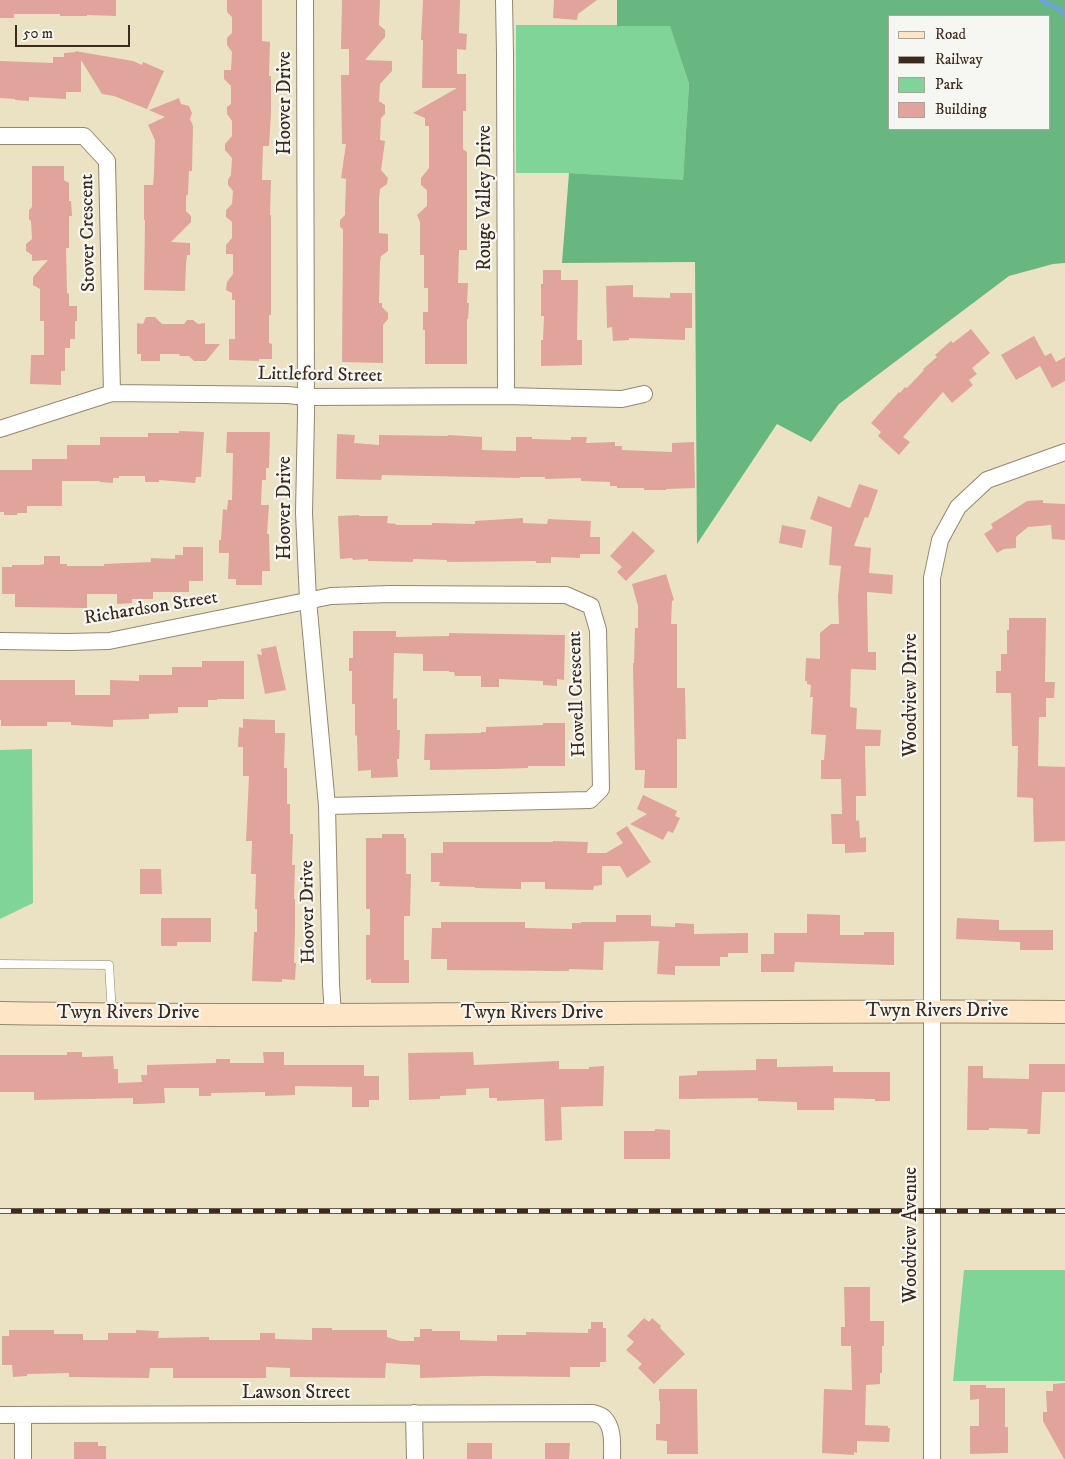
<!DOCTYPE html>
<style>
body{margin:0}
#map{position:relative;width:1065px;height:1459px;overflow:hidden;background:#ebe2c4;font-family:"IM FELL DW Pica",serif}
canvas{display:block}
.legend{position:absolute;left:888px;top:15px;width:162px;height:115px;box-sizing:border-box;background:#f6f6f2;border:1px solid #aba49d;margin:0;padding:6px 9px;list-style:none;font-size:15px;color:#3b2a1e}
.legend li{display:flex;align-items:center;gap:10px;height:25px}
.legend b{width:25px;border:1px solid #aba49d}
.scale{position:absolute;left:15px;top:25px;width:115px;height:22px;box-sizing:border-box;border:2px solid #3b2a1e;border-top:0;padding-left:6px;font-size:15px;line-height:18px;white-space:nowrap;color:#3b2a1e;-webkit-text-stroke:4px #f6f6f2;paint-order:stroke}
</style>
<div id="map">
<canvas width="1065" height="1459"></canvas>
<ul class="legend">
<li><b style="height:6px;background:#fde5c5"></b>Road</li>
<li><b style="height:6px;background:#3b2a1e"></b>Railway</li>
<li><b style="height:14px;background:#81d497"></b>Park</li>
<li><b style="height:14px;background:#e0a49c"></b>Building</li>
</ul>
<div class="scale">50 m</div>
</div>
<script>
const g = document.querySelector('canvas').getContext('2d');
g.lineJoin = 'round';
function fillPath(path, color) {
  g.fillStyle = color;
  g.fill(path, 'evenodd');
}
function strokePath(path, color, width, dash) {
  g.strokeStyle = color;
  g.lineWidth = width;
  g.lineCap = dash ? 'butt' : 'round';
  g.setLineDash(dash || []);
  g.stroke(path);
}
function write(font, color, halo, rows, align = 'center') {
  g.font = font + ' "IM FELL DW Pica",serif';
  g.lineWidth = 4.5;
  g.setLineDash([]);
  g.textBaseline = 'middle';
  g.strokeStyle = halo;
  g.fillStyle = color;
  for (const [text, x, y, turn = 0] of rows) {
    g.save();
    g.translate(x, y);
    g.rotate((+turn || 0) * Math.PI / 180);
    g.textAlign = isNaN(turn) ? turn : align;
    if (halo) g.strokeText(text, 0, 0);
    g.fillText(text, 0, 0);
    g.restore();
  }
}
fillPath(new Path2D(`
 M516,25H670L689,84L683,181L569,173H516Z
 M32,749L33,903L0,919V750Z
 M964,1270H1065V1381H953Z`), '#81d497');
fillPath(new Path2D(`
 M617,0H1065V263L1053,264L1009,276L839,404L811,442L777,424L697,544L695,262L562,263L569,173L683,180L689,84L670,26H617ZM889,16H1049V129H889Z`), '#68b680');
strokePath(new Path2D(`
 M1041,0L1062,11L1065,15`), '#6ea2da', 4.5);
fillPath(new Path2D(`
 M0,0H116V16L87,15V16H60V14H14V18H0Z
 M227,0H262V41L270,42L269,76H271V113L269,146H263L262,180H271L270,215H271V315H269V343L272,344V359H259V361L229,360V339H235V300H232V293L226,290L227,282L233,274V254H226V245L232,238V222L226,217V210L232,204L233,191L228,185V180L231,175L232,158L225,150V144L232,136V121L227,114V107L231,104V86L224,79V70H231L232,52L227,45V38L232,33V17L227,12Z
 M342,0H380L379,25L385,30V37L365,60L392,61V71L380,84L379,101L385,105V114L381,118L380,140L385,141L381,170L388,178L387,184L380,189L379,200V233L388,234V251L381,256L380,262L379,303H382V307L388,313V319L383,325V363L342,362L343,229L340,227V220L345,215L346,179L341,178L346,144H342L341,75H349V49H341Z
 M423,0H460L459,33L467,34L466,50L457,49V74H466V111H463V149L467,152V250H459L458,283H468L467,303H469L468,319H467V364H425V330H423V312H428V288H424V255H420V222L417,215L427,206V190L421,185V178L429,168V126H425V118L413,113L457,88H422L423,40H421Z
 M554,0H597L578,14L577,20L553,18Z
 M75,51L133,61L142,65L143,62L164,71L147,109L114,96L102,94L81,60V92H66V99L29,97V101L15,100V99L0,98V61L53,63V57H64V53L76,52Z
 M179,98L181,104L189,106L192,113L190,119L193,126L192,171H189L188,194L186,196V211L191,216V222L171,242L190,243V255H187L186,264L185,291L144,290L145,220H144V185H153L154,173L155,140L148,125L165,117L149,110Z
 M32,166H64V180L69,183V201H71L72,216H69V248H66L67,293L69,294V306H77V321H75V339H70V348H65V371H61V385L30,384L31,355H44V321H40V289L33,285V277L48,260L32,261V255L26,251V244L32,239L31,221L29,219V210L32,207Z
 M543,270H561V280H578L577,340H582V365L541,366V340H543L544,316H541V284H543Z
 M633,285V297L670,298V293H692V328H685V340L629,338V340L613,341L612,327L607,328L606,286Z
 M146,317H155L162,324H184L187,320H193L198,324L205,323V344H220L206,361H194L189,356H180L179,354H160V361H141V354H137V323L143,324Z
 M971,329L990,353L972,368L977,374L969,380L973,385L952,403L943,392L903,437L910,442L899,455L878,436L881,432L871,423L899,392L900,393L905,387L907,388L924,370L923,369L937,357L935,355L951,341L953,343Z
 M1034,336L1045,356L1051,353L1056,362L1065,357V381L1052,388L1040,366L1016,380L1001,355Z
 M179,431L204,432L201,477H196L195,483L159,480V482H145V476H119V478H113V483L100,482V481H62V506H27V513H17V515H4V512H0V470H32V459H67V445H100V437H148V433H179Z
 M227,432H270L269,468H266V480H262L261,505H269L267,534H269L270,571H262V585H236V579H228L229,553H219V540H221L223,509L227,510L228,500H232L233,453H226Z
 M337,434L355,435L354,443L379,445V435L448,436V435L482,437V450L516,451V437H532V439L571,440V437H587L586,443L615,442V446H622V450L672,452V443L694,442L695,488L666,489V490H644V488H617V486H610V482L581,481V478L545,479V477H520V478L382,475L381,480L336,479Z
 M859,484L878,490L868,518L865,517L854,546L871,548L869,573L893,575L892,594L867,592L868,652H876V670L851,669L850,707L857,708L856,729L881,730L880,746H865L866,796H856V821L859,820L860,838L866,837V852L845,853V844H832L831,814H842L841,779H821V760H824L826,735L811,734L813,697H810L811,685L807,684V681H805L806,658L820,659V633L831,624H839L838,596L841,566L829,565L832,527L810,519L818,496L850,508Z
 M1043,500V503L1065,504V540L1052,539L1051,525L1028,527L1016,537V548L1004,549L997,553L984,534L993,528L991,524L1027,501Z
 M359,515V516H388L387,523L396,524V525H432V523L475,524V521L523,518V523L547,524L548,519L591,521L590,537H600V554H580V558L551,557V563H536V561L447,562V560L413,559V562L368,561V559L353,560L352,558L340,559L338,516Z
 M782,525L806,530L802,548L779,543Z
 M633,531L655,551L626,581L617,572L622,567L610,556Z
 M183,547H203V581H189V592H153V599H132V603L117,604V594H87V608L15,607V594H2V567H12V565H40L44,564V556H60V564H67V566H104V564L151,562V558L175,559V555H183Z
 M666,574L674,600L672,601L671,624H677V688H685L686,739H677V788H644L645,770H635L633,663H634L635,628H638V606L632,584Z
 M1009,618H1046L1045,682H1055L1054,698H1046V717H1039L1038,766L1065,767V841L1034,842L1033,798L1017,797L1018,746H1012L1011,693H996V671H1001V654H1007V630H1009Z
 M353,631H396V637L449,636V633L565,635L564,680L557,679V686L543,685V681L499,679V687H481V676H455L454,672H449V671H423V654L394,653L393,699L397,698V730H400L399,759H397L398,777L371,778V770L358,771L357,736L355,735V704H352V671H349V658H353Z
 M276,646L286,690L265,694L257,654L262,655L261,649Z
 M202,661H244V699H217V700H208V707H178V713L149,714V719L113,720V727L71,725V722H47V726H1V720H0V680H75V695H110V680L139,681V675H172V667H202Z
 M243,719L275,720V733H285L284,768H287V804H290V834H293L292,865H295L294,899H295V931L294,963H296L295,980L282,979V982L252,981L254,932H257V909H255L256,874H251L252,841H246L249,776H243V747H238L239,727L243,728Z
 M543,723H565V766H528V768L496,769L430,770V760H424L425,734L481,733V732H486V727L543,725Z
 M643,795L677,811L675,816L680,818L673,833L668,831L663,840L630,824L647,814L637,809Z
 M627,826L651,862L627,878L620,866H602V885L594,886L593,890L545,889V882H521V889L475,888V887L439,886L440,882H431V853H443V842H553V841L588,842L587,853H606L623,843L616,833Z
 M382,834H404V838H406V874H411L410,916H404V960H409V983H371V979L366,980V935H370V909H366V838H382Z
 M140,869H161L162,894H140Z
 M807,914L840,915V935H864V932H894V965L795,962L794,972H761V954H774V933H807Z
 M616,915H651V926L675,927V923L694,924V934L748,933V953H728V957H720V966H675V975L657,974L659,941L604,942L603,970L569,969V971L447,970V959H431L432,928H441V922H525V928L572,929V923H581V922H616Z
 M161,918H211V942H177V946H161Z
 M957,918L999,920V930H1053V950H1020V942L956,939Z
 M67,1052H82V1057L113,1056L114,1069H118V1083L142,1082L141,1075H147V1065L216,1063V1059H230V1063H264L263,1052H284V1065H364V1076H379V1100H369V1107H352V1087L295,1086V1095L265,1096V1092L211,1093V1096H199V1088H164L165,1103L139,1104H133V1098L34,1100V1092H0V1055H67Z
 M473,1052L474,1065L559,1061V1069H589V1067L604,1066L603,1106L561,1107L562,1140L545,1141L544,1099L497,1101V1098H489V1088L466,1089V1095L440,1096V1099L409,1100L408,1053Z
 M756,1059H777V1067L833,1066V1072H890V1101H875V1099L834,1098V1110H797V1102L758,1101V1098L679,1099V1076L697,1075V1071L756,1070Z
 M1029,1064H1065V1092H1042L1040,1134H1027L1028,1129L989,1128V1130H967L968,1066H983V1078L1029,1079Z
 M655,1129L670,1130V1159H624V1131H655Z
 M844,1287H870V1321H884V1346H882V1373H880V1384L866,1385L865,1425L888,1426V1428H890L889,1442L857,1441V1453L854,1452V1455L822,1453L824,1389L852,1390L851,1346H841V1327H845Z
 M644,1318L649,1322L652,1318L661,1326L660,1328L685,1354L654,1384L638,1368L642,1364L626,1350L634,1342L627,1336Z
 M591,1322H603V1328H606V1362H600V1367H570V1377L485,1376L420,1378V1365L386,1363L385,1378L290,1377V1368L266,1367V1378H173V1368H150L149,1378L69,1377V1373L27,1374V1376L13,1377L12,1365H2V1336H9V1330H54V1334H83V1340H108V1333H136V1330L159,1331L158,1338L209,1337V1340H260V1333H275V1339L312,1340V1328H332V1330H387V1337L400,1341H414V1337H420V1329H432V1331H460V1340L497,1341V1335H526V1332L588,1333V1329H591Z
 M1065,1383V1459H1064L1043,1421V1412H1047L1046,1391H1053V1384Z
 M970,1385H986V1388H1005V1427H1008V1453L970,1454V1426H979V1399L970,1400Z
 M659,1389H697L698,1454H667V1441L656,1440V1424H660V1401H659Z
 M74,1442H98V1446H106V1459H74Z
 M467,1443H492V1459H467Z
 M545,1443H570L569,1459H545Z`), '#e0a49c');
const lane = new Path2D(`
 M0,964L109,965L112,1013`);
const street = new Path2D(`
 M305,0L306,414L304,513L308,600L327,806L331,984L333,1015
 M504,0L505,53L506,396
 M0,136H84L107,161L112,393
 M0,429L112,393L288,395L306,397L506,396L622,399L644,394
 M0,641L68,642L109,641L331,596L390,594L566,595L591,606L598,630L601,789L590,800L327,806
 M414,1413L415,1459
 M0,1415L593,1413C597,1414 601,1415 604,1418C614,1428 612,1446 612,1459
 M23,1415V1459
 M932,1459V578L940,540L958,507L987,480L1065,452`);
const secondary = new Path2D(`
 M0,1013C355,1019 710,1009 1065,1012`);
strokePath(lane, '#938671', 9);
strokePath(street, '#938671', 18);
strokePath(secondary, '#938671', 24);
strokePath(lane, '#fff', 8);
strokePath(street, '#fff', 16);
strokePath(secondary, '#fde5c5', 22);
const rail = new Path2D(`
 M0,1211H1065`);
strokePath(rail, '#3b2a1e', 5.5);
strokePath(rail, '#f6f6f2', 4, [11]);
write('19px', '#3b2a1e', '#f6f6f2', [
 ["Hoover Drive",286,103,-90],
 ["Rouge Valley Drive",486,198,-90],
 ["Stover Crescent",89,233,-91],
 ["Littleford Street",320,376,1],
 ["Hoover Drive",286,508,-90],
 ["Richardson Street",151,609,-9],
 ["Howell Crescent",578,694,-92],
 ["Woodview Drive",912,695,-90],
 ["Hoover Drive",309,912,-91],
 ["Twyn Rivers Drive",937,1012],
 ["Twyn Rivers Drive",128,1014],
 ["Twyn Rivers Drive",532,1014],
 ["Woodview Avenue",912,1235,-90],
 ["Lawson Street",296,1394]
]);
</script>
